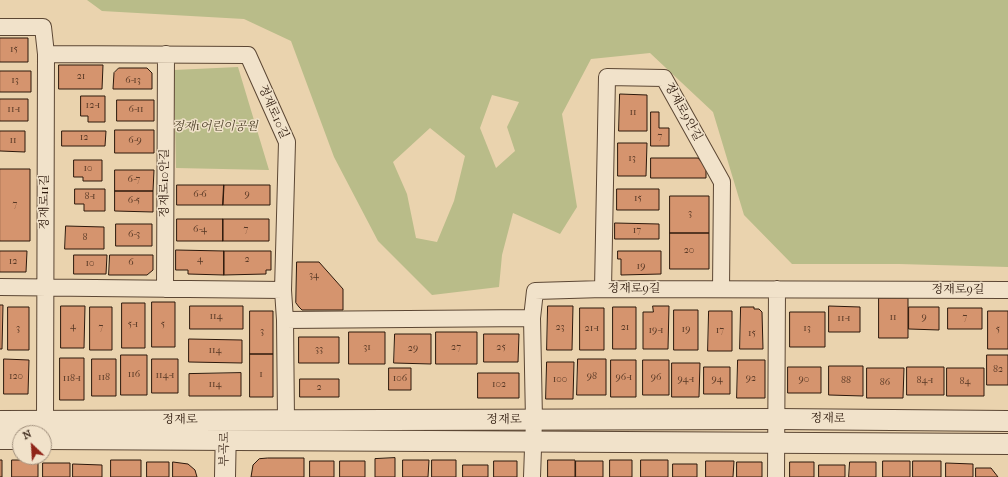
<!DOCTYPE html>
<meta charset="utf-8">
<style>
body{margin:0}
#map{position:relative;width:1008px;height:477px;overflow:hidden;background:#ead3ae;font-family:"IM FELL French Canon",serif}
canvas{display:block}
.north{position:absolute;left:12px;top:425px;width:40px;height:40px;box-sizing:border-box;background:#f1e2ca;border:1px solid #a2917e;border-radius:50%;rotate:335deg;font-size:11px;font-weight:700;line-height:16px;text-align:center;color:#2c180b}
.north::after{content:'';display:block;margin:auto;width:14px;height:18px;background:#8f2418;clip-path:polygon(50% 0,100% 100%,50% 72%,0 100%)}
</style>
<div id="map">
<canvas width="1008" height="477"></canvas>
<div class="north">N</div>
</div>
<script>
const g = document.querySelector('canvas').getContext('2d');
g.lineJoin = 'round';
function fillPath(path, color) {
  g.fillStyle = color;
  g.fill(path, 'evenodd');
}
function strokePath(path, color, width, dash) {
  g.strokeStyle = color;
  g.lineWidth = width;
  g.lineCap = dash ? 'butt' : 'round';
  g.setLineDash(dash || []);
  g.stroke(path);
}
function write(font, color, halo, rows, align = 'center') {
  g.font = font + ' "IM FELL French Canon","Noto Serif KR",serif';
  g.lineWidth = 3;
  g.setLineDash([]);
  g.textBaseline = 'middle';
  g.strokeStyle = halo;
  g.fillStyle = color;
  for (const [text, x, y, turn = 0] of rows) {
    g.save();
    g.translate(x, y);
    g.rotate((+turn || 0) * Math.PI / 180);
    g.textAlign = isNaN(turn) ? turn : align;
    if (halo) g.strokeText(text, 0, 0);
    g.fillText(text, 0, 0);
    g.restore();
  }
}
fillPath(new Path2D(`
 M87,0H1008V267L899,264H792L744,215L713,112L650,53L591,59L562,114L577,207L560,234L513,213L502,255L499,287L432,295L378,241L334,157L291,41L244,19L102,11ZM492,95L519,102L507,127L515,151L496,168L480,128ZM430,128L465,156L454,201L437,242L416,238L407,194L393,162Z
 M238,67L269,170L176,168L174,70Z`), '#b9bc89');
const building = new Path2D(`
 M0,38H28V62H0Z
 M59,65H103L102,89H59Z
 M119,68H147L152,73V89H113L114,73Z
 M0,71H31V92H0Z
 M620,94L647,95V131H619Z
 M81,96H105V122H88V116H81Z
 M0,99H28V121H0Z
 M117,100H154V121H117Z
 M651,112H659V128H669V146H651Z
 M115,130H154V153H115Z
 M0,131H25V152L0,151Z
 M62,131H106L105,146H62Z
 M618,143H647L646,176H618Z
 M651,158H698L706,167V178H651Z
 M74,160H102V181H83V177H74Z
 M0,169H30V241H0Z
 M115,170H154L153,191H115Z
 M177,185H224L223,205H177Z
 M224,185H270V205H223Z
 M75,189H105V211H84V204H75Z
 M617,189H659V210H617Z
 M115,191H153V212L115,211Z
 M670,196H709V233H670Z
 M177,219H223V241H177Z
 M223,219H269V241H223Z
 M615,223L659,224V239H615Z
 M116,224H152V246H116Z
 M66,226L104,227V249H65Z
 M670,233H709V269H670Z
 M176,250L224,251V275L188,274V270H176Z
 M0,251H27L26,272H0Z
 M224,251H271V270H266V274L224,275Z
 M618,251H661V274L621,275V259H618Z
 M74,255H107L106,274H74Z
 M110,255H153V270L147,275H109Z
 M297,262H319L343,289V310H302L299,307L296,303Z
 M879,298H908V338H879Z
 M152,302H175V347H152Z
 M122,303H145V348H122Z
 M0,305H3L2,349H0Z
 M61,306H85L84,348H61Z
 M190,306H243V329H190Z
 M548,306H573L572,350H547Z
 M653,306H669L668,349H643V312H653Z
 M829,306L860,307V332H829Z
 M8,307H29V350H8Z
 M90,307H112V350H90Z
 M613,307H636V349H613Z
 M741,307H754V309H759L762,312L763,349H740Z
 M909,307H939V330L909,329Z
 M580,308H604V350H580Z
 M948,308H982V329H948Z
 M674,310H698V350H674Z
 M250,311H273V354H250Z
 M709,311H732V351H708Z
 M988,311H1008V349H988Z
 M790,312H825V347H790Z
 M349,332H385V364H349Z
 M436,332H477V364H436Z
 M395,334H431V364L394,363Z
 M484,334H519L518,362H484Z
 M299,337H339V363H299Z
 M189,339L242,340V363L189,362Z
 M250,354H273V397H250Z
 M121,355H147V395H121Z
 M987,355H1008V385H987Z
 M60,358H84V400H60Z
 M4,359L29,360L28,394H4Z
 M92,359H116V396H92Z
 M152,359H178V393H152Z
 M578,359H606V395H577Z
 M611,360H636V397H611Z
 M643,360H669V395H643Z
 M738,360H765V398H737Z
 M547,362H574L573,399H546Z
 M672,363H700L699,397H672Z
 M829,366H863V396L829,395Z
 M704,367H730V394H704Z
 M788,367H821V393H788Z
 M907,367H944V395H907Z
 M389,368H411V390H389Z
 M867,368H904L903,398H867Z
 M947,368H984V396H947Z
 M241,373V396H189V374Z
 M478,373H519V398H478Z
 M300,379H339V397H300Z
 M268,458H304V477H251L253,465L259,459Z
 M395,458V477H375V459Z
 M0,460H2V477H0Z
 M12,460H38V477H12Z
 M111,460H141V477H111Z
 M403,460H429L428,477H403Z
 M432,460H456V477H432Z
 M548,460H575V477H548Z
 M610,460H632V477H610Z
 M641,460H668V477H641Z
 M310,461H334V477H310Z
 M340,461H365V477H340Z
 M494,461H517V477H494Z
 M576,461H603V477H576Z
 M706,461H734L733,477H706Z
 M883,461H910V477H883Z
 M913,461H941V477H913Z
 M147,462H169V477H147Z
 M173,462L188,464L195,470L197,477H173Z
 M737,462H762V477H737Z
 M790,462H814V477H790Z
 M850,462H876V477H849Z
 M43,463H70V477H43Z
 M946,463L973,464V477H946Z
 M73,464L102,465V477H73Z
 M673,464H697V477H673Z
 M463,465H488V477H463Z
 M819,465H845V477H819Z
 M976,468H991L998,477H976Z`);
fillPath(building, '#d5946e');
strokePath(building, '#2c180b', 1);
const minor = new Path2D(`
 M0,27H43L46,54L45,421
 M46,54L248,55L287,142L283,290L285,320L286,420
 M0,287L283,290
 M165,289L166,54
 M603,289L607,77L664,78L722,182L721,289
 M532,318L534,420L532,477
 M285,320L532,318L535,291L603,289L1008,290
 M776,477L777,289`);
const tertiary = new Path2D(`
 M0,421L777,419L1008,421
 M0,439H20
 M44,439L1008,444
 M225,477L226,425`);
strokePath(minor, '#5c4734', 18);
strokePath(tertiary, '#5c4734', 22);
strokePath(minor, '#f1e2ca', 16);
strokePath(tertiary, '#f1e2ca', 20);
write('10px', '#563724', null, [
 ["15",14,50],
 ["21",81,77],
 ["13",15,81],
 ["6-13",133,81],
 ["12-1",93,106],
 ["11-1",14,110],
 ["6-11",136,110],
 ["11",633,113],
 ["7",660,137],
 ["12",84,138],
 ["11",13,141],
 ["6-9",135,141],
 ["13",632,159],
 ["10",88,169],
 ["6-7",134,180],
 ["6-6",200,195],
 ["9",247,195],
 ["8-1",90,197],
 ["15",638,199],
 ["6-5",134,201],
 ["7",15,205],
 ["3",690,214],
 ["6-4",200,230],
 ["7",246,230],
 ["17",637,231],
 ["6-3",134,235],
 ["8",85,238],
 ["20",689,251],
 ["4",200,260],
 ["2",247,260],
 ["12",13,262],
 ["6",131,263],
 ["10",90,264],
 ["19",641,267],
 ["34",314,276],
 ["114",216,317],
 ["11",893,318],
 ["9",924,318],
 ["7",965,318],
 ["11-1",844,319],
 ["5-1",133,325],
 ["5",163,325],
 ["4",73,327],
 ["7",101,328],
 ["23",560,328],
 ["21",625,328],
 ["3",18,329],
 ["21-1",592,329],
 ["13",807,329],
 ["19",686,330],
 ["5",998,330],
 ["19-1",656,331],
 ["17",720,331],
 ["3",262,332],
 ["15",752,334],
 ["31",367,348],
 ["27",456,348],
 ["25",501,348],
 ["29",413,349],
 ["33",319,350],
 ["114",215,351],
 ["82",998,370],
 ["116",134,375],
 ["1",261,375],
 ["114-1",165,376],
 ["120",16,377],
 ["98",592,377],
 ["118",104,378],
 ["96-1",624,378],
 ["96",656,378],
 ["118-1",72,379],
 ["106",400,379],
 ["92",751,379],
 ["100",560,380],
 ["94-1",686,380],
 ["94",717,380],
 ["90",804,380],
 ["88",846,381],
 ["84-1",925,381],
 ["84",965,382],
 ["86",885,383],
 ["114",215,385],
 ["102",499,385],
 ["2",319,388]
]);
write('12px', '#2c180b', '#f1e2ca', [
 ["정재로10길",273,112,66],
 ["정재로9안길",683,112,61],
 ["정재로10안길",165,183,-90],
 ["정재로11길",45,202,-90],
 ["정재로9길",634,289],
 ["정재로9길",958,290],
 ["정재로",828,419,1],
 ["정재로",180,420],
 ["정재로",504,420],
 ["부곡로",225,449,-89]
]);
write('italic 12px', '#564931', '#f1e2ca', [
 ["정재1어린이공원",215,127]
]);
</script>
